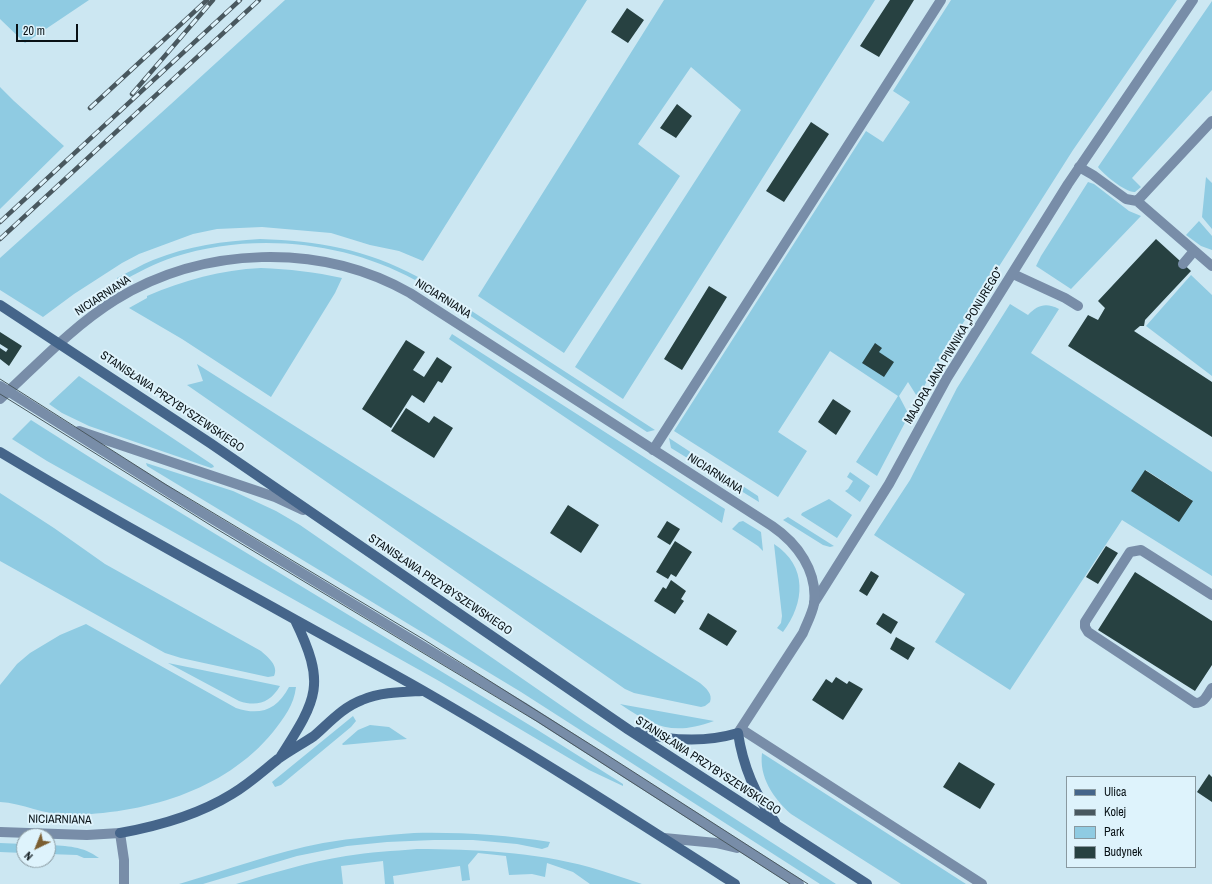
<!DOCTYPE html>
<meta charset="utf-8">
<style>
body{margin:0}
#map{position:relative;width:1212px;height:884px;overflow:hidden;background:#cce7f2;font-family:"Archivo Narrow",sans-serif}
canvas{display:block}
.legend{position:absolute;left:1066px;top:776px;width:130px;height:92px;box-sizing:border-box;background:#def3fc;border:1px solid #8999a0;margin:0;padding:5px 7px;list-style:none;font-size:12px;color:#091216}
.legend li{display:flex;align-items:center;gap:8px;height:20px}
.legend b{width:20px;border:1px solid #8999a0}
.north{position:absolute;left:16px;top:828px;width:40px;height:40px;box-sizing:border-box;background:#def3fc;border:1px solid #8999a0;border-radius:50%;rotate:223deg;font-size:11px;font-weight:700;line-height:16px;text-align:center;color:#091216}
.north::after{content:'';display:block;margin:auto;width:14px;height:18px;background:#7b5e31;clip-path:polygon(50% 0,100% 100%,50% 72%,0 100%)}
.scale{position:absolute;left:16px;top:24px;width:62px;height:18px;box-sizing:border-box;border:2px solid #091216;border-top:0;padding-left:5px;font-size:12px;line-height:14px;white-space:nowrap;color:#091216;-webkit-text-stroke:3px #def3fc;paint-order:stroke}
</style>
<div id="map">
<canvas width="1212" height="884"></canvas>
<ul class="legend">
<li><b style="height:5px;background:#45658a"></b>Ulica</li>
<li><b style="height:5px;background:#49585f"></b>Kolej</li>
<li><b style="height:11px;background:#8fcbe2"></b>Park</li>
<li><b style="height:11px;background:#274141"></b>Budynek</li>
</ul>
<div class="north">N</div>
<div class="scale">20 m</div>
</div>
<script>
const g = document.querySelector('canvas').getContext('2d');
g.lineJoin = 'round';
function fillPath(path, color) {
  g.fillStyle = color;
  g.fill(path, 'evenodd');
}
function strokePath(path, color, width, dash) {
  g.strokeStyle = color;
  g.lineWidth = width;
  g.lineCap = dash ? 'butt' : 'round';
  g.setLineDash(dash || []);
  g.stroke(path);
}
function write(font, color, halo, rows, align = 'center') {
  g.font = font + ' "Archivo Narrow",sans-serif';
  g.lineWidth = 4;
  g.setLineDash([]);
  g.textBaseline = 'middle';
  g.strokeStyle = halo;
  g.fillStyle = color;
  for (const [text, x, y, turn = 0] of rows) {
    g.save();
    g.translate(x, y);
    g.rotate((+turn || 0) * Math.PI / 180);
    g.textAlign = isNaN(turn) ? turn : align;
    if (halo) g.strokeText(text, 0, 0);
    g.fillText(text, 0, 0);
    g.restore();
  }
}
fillPath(new Path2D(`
 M0,0H89L25,43L0,19Z
 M285,0H587L423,261L399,251L370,245L331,233L262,227L217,229L193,234L139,254L122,263L74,294L43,317L0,290V258L171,104Z
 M664,0H875L623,399L575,367L741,110L691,67L638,144L680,176L564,353L478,296Z
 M951,0H1177L1073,150L930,375L918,398L908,382L899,396L909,415L877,476L856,462L898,396L830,351L778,432L807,451L778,497L674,431L866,131L883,142L910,102L893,91Z
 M1212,1V90L1132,178L1141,187L1135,192C1126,193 1103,174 1098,167Z
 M0,87L14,101L64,146L0,209Z
 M1206,177L1212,183V229L1202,217Z
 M1088,182L1094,184L1129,211L1141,216L1071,289L1036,266L1041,256Z
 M1199,221L1212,236V250L1201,246L1186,235Z
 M260,239C318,241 366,249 418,277L415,280C344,241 252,232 174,257C155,263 137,273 119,283L117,278C129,272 141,265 153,260C188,246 224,241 260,239Z
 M261,268C289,269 315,272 342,278L335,293L271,397L182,339L129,308L147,298V296C184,280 221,270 261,268Z
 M1191,275L1212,295V376L1146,326Z
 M427,282L655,430L647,432L425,286Z
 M1010,304L1028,315C1037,305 1046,302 1059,309L1031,353L1212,472V576L1122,520L1010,690L935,642L965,594L874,535L910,480L957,388ZM1146,470L1192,500V501L1132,491Z
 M452,334L725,509L722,523L449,339Z
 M197,364L700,683C706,688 713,694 710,702L705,706L701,707L634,693L625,689L187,385L203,381Z
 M79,376L213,465L214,467L211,468L89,426L62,413L49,404Z
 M31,420L102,465L536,729L623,784V786L589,770L439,681L47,461L12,439Z
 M669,438L758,496L759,502L671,448Z
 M146,463L233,491L276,511L300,525L585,722L836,884H820L521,692L147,466Z
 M850,472L870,486L860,502L845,491L848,489L853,481L847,477Z
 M0,493L54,528L105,564L261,651C268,657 279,666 274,676L268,677L181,658L165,653L0,561Z
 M829,499L852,515L837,538L801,515L802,513Z
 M788,517L834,546L830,547L823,545L783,520Z
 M743,521L761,532L763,551L758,546L732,529L739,522Z
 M774,544C808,566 805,603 783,632L777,628L781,623L782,616Z
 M86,624L236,708C260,716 277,710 289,687H296C294,705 284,718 273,732C224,792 142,814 68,815C45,815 22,803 0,802V685L17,664L30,653L60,635Z
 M168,663L280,686C270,703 257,707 239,701Z
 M620,704L625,705L714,721C673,736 654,727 620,704Z
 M353,716L356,721L351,727L281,785L275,787L272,782Z
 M370,725L389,727L407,739L343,745L342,744L358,730Z
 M762,753L966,884H901L791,814C773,798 759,777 762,753Z
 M414,833C460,832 505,835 550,842L548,847L542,849L517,844L473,840H434L387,842L347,846L297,856L203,884H179C227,870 275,852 323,843C353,838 384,835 414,833Z
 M0,843L24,844V853L0,852Z
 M48,845C67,846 83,846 99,858H84L77,855L48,854Z
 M417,849C474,849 534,852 589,867C607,872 624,878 642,884H590L573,872L547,863L545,877L532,874L509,875L506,856L478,853L468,865L470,880L462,881L460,866L393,876L394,884H385L383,861L341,866L343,884H236C272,873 309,862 346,856C370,852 393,851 417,849Z`), '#8fcbe2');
fillPath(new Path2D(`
 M890,0H914L879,57L860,46Z
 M627,8L644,20L628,43L611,32Z
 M677,104L692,116L676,138L660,128Z
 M811,122L829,134L784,202L766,191Z
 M1156,239L1191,271L1145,320L1144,326H1140L1134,331L1212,382V437L1068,346L1088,315L1098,320L1105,308L1098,301Z
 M709,286L727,297L682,370L664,359Z
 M0,332L22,346L9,366L0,359V348L6,352L8,349L0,344Z
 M406,340L425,352L413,370L424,377L437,357L452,367L442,383L438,381L424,403L412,395L391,428L362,409Z
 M875,343L882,348L879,352L894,362L884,377L862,363Z
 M833,399L851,411L836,435L818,422Z
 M406,408L429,423L434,416L453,428L434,458L391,431Z
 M1145,470L1193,501L1179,522L1131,491Z
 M568,505L599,525L581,553L550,533Z
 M667,521L680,529L670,545L657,537Z
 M675,541L692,552L676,577L671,574L668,579L656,572Z
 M1106,546L1118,553L1098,584L1086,577Z
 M871,571L879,576L867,596L859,591Z
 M1135,572L1212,621V665L1195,691L1098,630Z
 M671,580L686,591L681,599L684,601L675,614L654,601L663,587L666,589Z
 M708,613L737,631L727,646L699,629Z
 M883,613L898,622L891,634L876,624Z
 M896,637L915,648L908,660L890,649Z
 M836,677L847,684L849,681L863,689L843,720L812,700L826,679L832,683Z
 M959,762L995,784L980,809L943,787Z
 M1209,774L1212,777V802L1197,792Z`), '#274141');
strokePath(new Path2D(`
 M1079,167L1093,175L1126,199L1137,201L1212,266
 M1137,201L1212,121
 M1183,264L1194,251
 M1013,274L1065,298L1078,306
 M0,386L191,506L523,707L799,884
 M79,431L275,497L303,510
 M653,450L941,0
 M1212,595L1141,550L1130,552L1085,622V627L1088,632L1195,703C1205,703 1207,695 1212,688
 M741,729L982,884
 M120,833L124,860V884
 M664,838L716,843L737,848`), '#788da8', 10);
strokePath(new Path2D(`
 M814,603L889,484L947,378L1068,184L1193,0`), '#788da8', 10);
strokePath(new Path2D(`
 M0,399C37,365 72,327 115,300C203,246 320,242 410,293L772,526C797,543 818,571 814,604C812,614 807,623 803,633L738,733
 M0,832L87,835L120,833`), '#788da8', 10);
strokePath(new Path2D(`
 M0,305L210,443L629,730L867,884
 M0,452C138,535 281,611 422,690C528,751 632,818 735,884
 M637,732C671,741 704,743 738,733C743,767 755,795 775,822
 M281,756C318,698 326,684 295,620
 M120,833C159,826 198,815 232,794C249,784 263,771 278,759C289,751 302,744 314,736C329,723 343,707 362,700C381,692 402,692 422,691`), '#45658a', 10);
strokePath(new Path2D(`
 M0,379L165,484L423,639L604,753L808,884
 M0,394L215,528L538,722L790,884`), '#49585f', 1);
const rail = new Path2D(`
 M132,94L213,0
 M90,108L207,0
 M0,222L240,0
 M0,239L259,0`);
strokePath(rail, '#49585f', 4.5);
strokePath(rail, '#def3fc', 3, [9]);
write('12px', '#091216', '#def3fc', [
 ["NICIARNIANA",103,296,-33],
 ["NICIARNIANA",443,299,32],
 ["MAJORA JANA PIWNIKA „PONUREGO”",954,346,-59],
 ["STANISŁAWA PRZYBYSZEWSKIEGO",172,402,34],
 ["NICIARNIANA",715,474,33],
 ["STANISŁAWA PRZYBYSZEWSKIEGO",440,585,34],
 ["STANISŁAWA PRZYBYSZEWSKIEGO",708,766,33],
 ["NICIARNIANA",60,820,1]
]);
</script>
